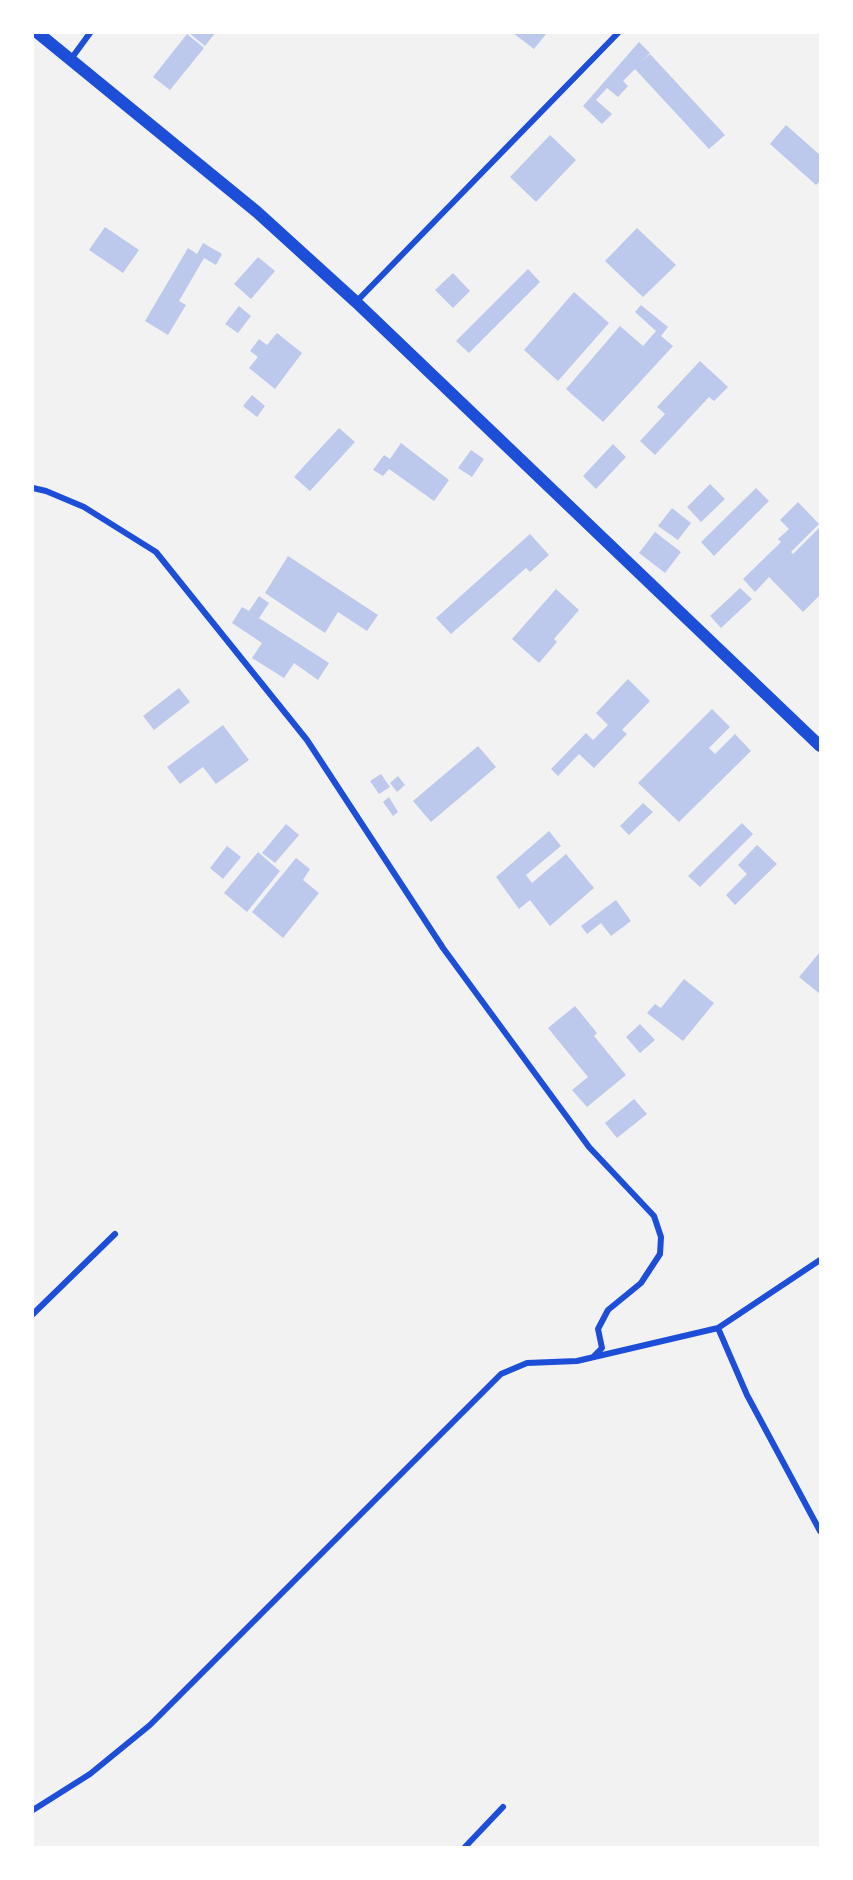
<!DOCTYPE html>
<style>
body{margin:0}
#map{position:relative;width:853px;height:1880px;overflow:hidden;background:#f2f2f2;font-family:Arial,sans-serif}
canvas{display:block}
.frame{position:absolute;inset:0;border:34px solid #fff;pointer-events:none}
</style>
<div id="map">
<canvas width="853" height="1880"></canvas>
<div class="frame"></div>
</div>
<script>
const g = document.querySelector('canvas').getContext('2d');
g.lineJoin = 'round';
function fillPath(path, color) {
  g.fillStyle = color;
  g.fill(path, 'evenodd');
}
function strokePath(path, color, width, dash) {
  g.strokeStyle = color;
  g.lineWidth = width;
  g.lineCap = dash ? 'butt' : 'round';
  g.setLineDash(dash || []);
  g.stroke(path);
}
fillPath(new Path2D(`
 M189,33H215L205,46Z
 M513,33H547L534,49Z
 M187,34L204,48L170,90L153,77Z
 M639,42L650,53L642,61L650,54L725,135L709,149L635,69L623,81L628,86L618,97L607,88L596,100L612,114L602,124L583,106Z
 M786,125L820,155V181L816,185L770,144Z
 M550,135L576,160L536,202L510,177Z
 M105,227L139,250L123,273L89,250Z
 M637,228L676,265L643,297L605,261Z
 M203,243L222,254L216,265L204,258L179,301L186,305L168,335L145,321L188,248L197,254Z
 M258,257L275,271L251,299L234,284Z
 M528,269L540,282L469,353L456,341Z
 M453,273L470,291L453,308L435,290Z
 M574,292L609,323L558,381L524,350Z
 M641,305L668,327L661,336L673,346L603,422L566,389L620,326L643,346L656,331L635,312Z
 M239,306L251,316L238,333L225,324Z
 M277,333L302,353L275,389L249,368L258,357L250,351L259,339L267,345Z
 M700,361L728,387L714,401L709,397L655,455L640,441L665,414L657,407Z
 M252,395L265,406L257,417L243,406Z
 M339,428L355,442L310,491L294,477Z
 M401,443L449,480L434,501L389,469L383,476L373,470L384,455L390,459Z
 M613,444L626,457L596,489L583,476Z
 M471,450L484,459L472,477L458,468Z
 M710,484L725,499L701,522L687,507Z
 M756,488L769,501L714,556L701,542Z
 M798,502L819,524L791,552L793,554L820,527V595L803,612L769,577L755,592L743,579L781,542L778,539L789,529L780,520Z
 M672,508L691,523L678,540L658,526Z
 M655,532L681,552L665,573L639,553Z
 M530,534L549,555L530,572L526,568L451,634L436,618Z
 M288,556L378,615L367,631L338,612L325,633L265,593Z
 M740,588L752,599L721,628L710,616Z
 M556,589L579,610L554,639L557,642L539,663L512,639Z
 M259,596L269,603L259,618L329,663L318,680L294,663L284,678L252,658L262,643L232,623L242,607L249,611Z
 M628,679L650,701L622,730L627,734L594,768L579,754L558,776L551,769L586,733L593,740L608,725L596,713Z
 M179,688L190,702L154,730L143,716Z
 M712,709L730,727L709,748L715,754L735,734L751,751L679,822L638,783Z
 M223,725L249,760L216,784L203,767L180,784L167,767Z
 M478,746L496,767L431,822L413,801Z
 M381,774L390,787L379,794L370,781Z
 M398,776L405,785L397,792L390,783Z
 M389,797L398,812L393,816L383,802Z
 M643,803L653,812L629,835L620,826Z
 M742,823L753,834L700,887L688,876Z
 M286,824L299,835L275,863L262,853Z
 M549,831L561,846L526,875L532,883L566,854L594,888L550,926L530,900L519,909L496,877Z
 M757,845L777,864L735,905L726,895L747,874L738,865Z
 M227,846L241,857L223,879L210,868Z
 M258,852L280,871L247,912L224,893Z
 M296,858L310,869L303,880L319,893L283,938L252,912Z
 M616,900L631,921L611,936L601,923L587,934L581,926Z
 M820,952V994L799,977Z
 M684,979L714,1003L683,1041L647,1013L655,1004L661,1008Z
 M575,1006L597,1033L594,1036L626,1075L587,1107L572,1090L588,1077L548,1028Z
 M640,1024L655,1040L640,1053L626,1037Z
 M634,1099L647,1114L617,1138L605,1123Z`), '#bdc9ec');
strokePath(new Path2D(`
 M71,59L90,33
 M356,302L618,33
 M33,488L46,491L84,507L156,552L307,740L443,948L589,1147L654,1216L661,1237L660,1254L641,1283L608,1310L598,1329L602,1348L593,1357
 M33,1314L115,1234
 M718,1328L747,1395L820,1531
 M33,1810L90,1774L150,1725L501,1374L527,1363L577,1361L718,1328L820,1260
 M465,1847L503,1807`), '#1d4ed8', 6);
strokePath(new Path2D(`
 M38,33L257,212L356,302L820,746`), '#1d4ed8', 12);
</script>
